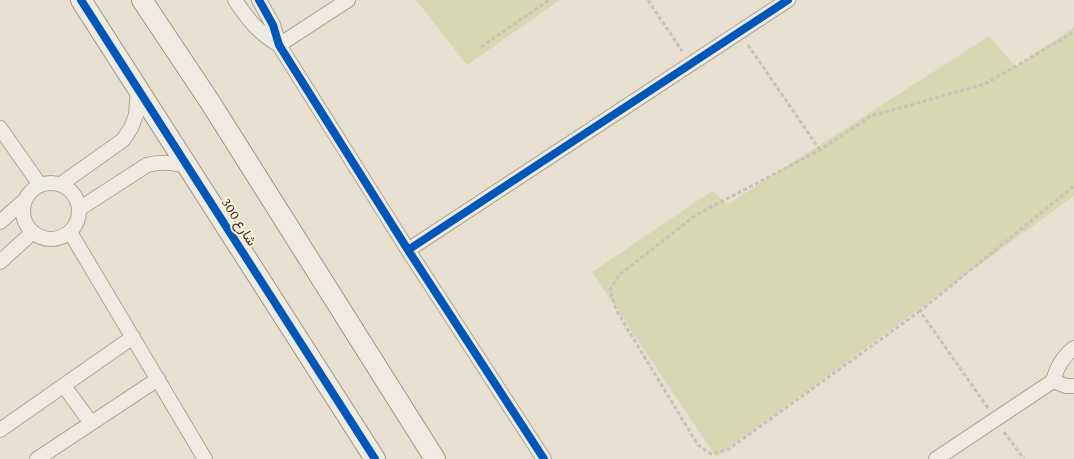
<!DOCTYPE html>
<meta charset="utf-8">
<style>
body{margin:0}
canvas{display:block;background:#e7e0d1}
</style>
<canvas width="1074" height="459"></canvas>
<script>
const g = document.querySelector('canvas').getContext('2d');
g.lineJoin = 'round';
function fillPath(path, color) {
  g.fillStyle = color;
  g.fill(path, 'evenodd');
}
function strokePath(path, color, width, dash) {
  g.strokeStyle = color;
  g.lineWidth = width;
  g.lineCap = dash ? 'butt' : 'round';
  g.setLineDash(dash || []);
  g.stroke(path);
}
function write(font, color, halo, rows, align = 'center') {
  g.font = font + ' "Crimson Pro",Vazirmatn,serif';
  g.lineWidth = 4;
  g.setLineDash([]);
  g.textBaseline = 'middle';
  g.strokeStyle = halo;
  g.fillStyle = color;
  for (const [text, x, y, turn = 0] of rows) {
    g.save();
    g.translate(x, y);
    g.rotate((+turn || 0) * Math.PI / 180);
    g.textAlign = isNaN(turn) ? turn : align;
    if (halo) g.strokeText(text, 0, 0);
    g.fillText(text, 0, 0);
    g.restore();
  }
}
fillPath(new Path2D(`
 M416,0H560L467,65Z
 M1074,27V196L716,457L592,272L712,191L728,204L989,36L1016,67Z`), '#d6d7b3');
const street = new Path2D(`
 M235,0C248,20 258,32 279,45
 M259,0L273,25L279,45L408,250L544,459
 M279,45L348,0
 M0,128L40,185
 M23 211a28 28 0 1 1 56 0a28 28 0 1 1-56 0Z
 M61,184L123,140L131,128L136,115L138,88
 M79,209L147,165C162,161 174,162 189,167
 M0,222L25,200
 M70,232L205,459
 M408,250L788,0
 M0,262L33,232
 M1074,348C1062,358 1057,367 1053,381L1066,386H1074
 M64,386L91,423
 M0,430L133,337
 M37,459L158,379
 M936,459L1053,381`);
const secondary = new Path2D(`
 M81,0L375,459
 M142,0L210,102L435,459`);
strokePath(street, '#ada599', 16);
strokePath(secondary, '#9c958a', 22);
strokePath(new Path2D(`
 M648,0L682,51
 M748,45L820,150
 M481,47L549,0
 M920,311L729,449L711,454L698,445L616,310L610,290L619,275L696,215L820,150L871,116L985,84L1074,32
 M988,408L920,311L1074,186
 M1004,432L1024,459`), '#c8c2b9', 3, [4, 2.5]);
strokePath(street, '#efebe3', 14);
strokePath(secondary, '#efebe3', 20);
strokePath(new Path2D(`
 M81,0L375,459
 M259,0L273,25L279,45L408,250L544,459
 M408,250L788,0`), '#0057b8', 8);
write('14px', '#3d2e20', '#f7eed8', [
 ["شارع 300",239,222,58]
]);
</script>
